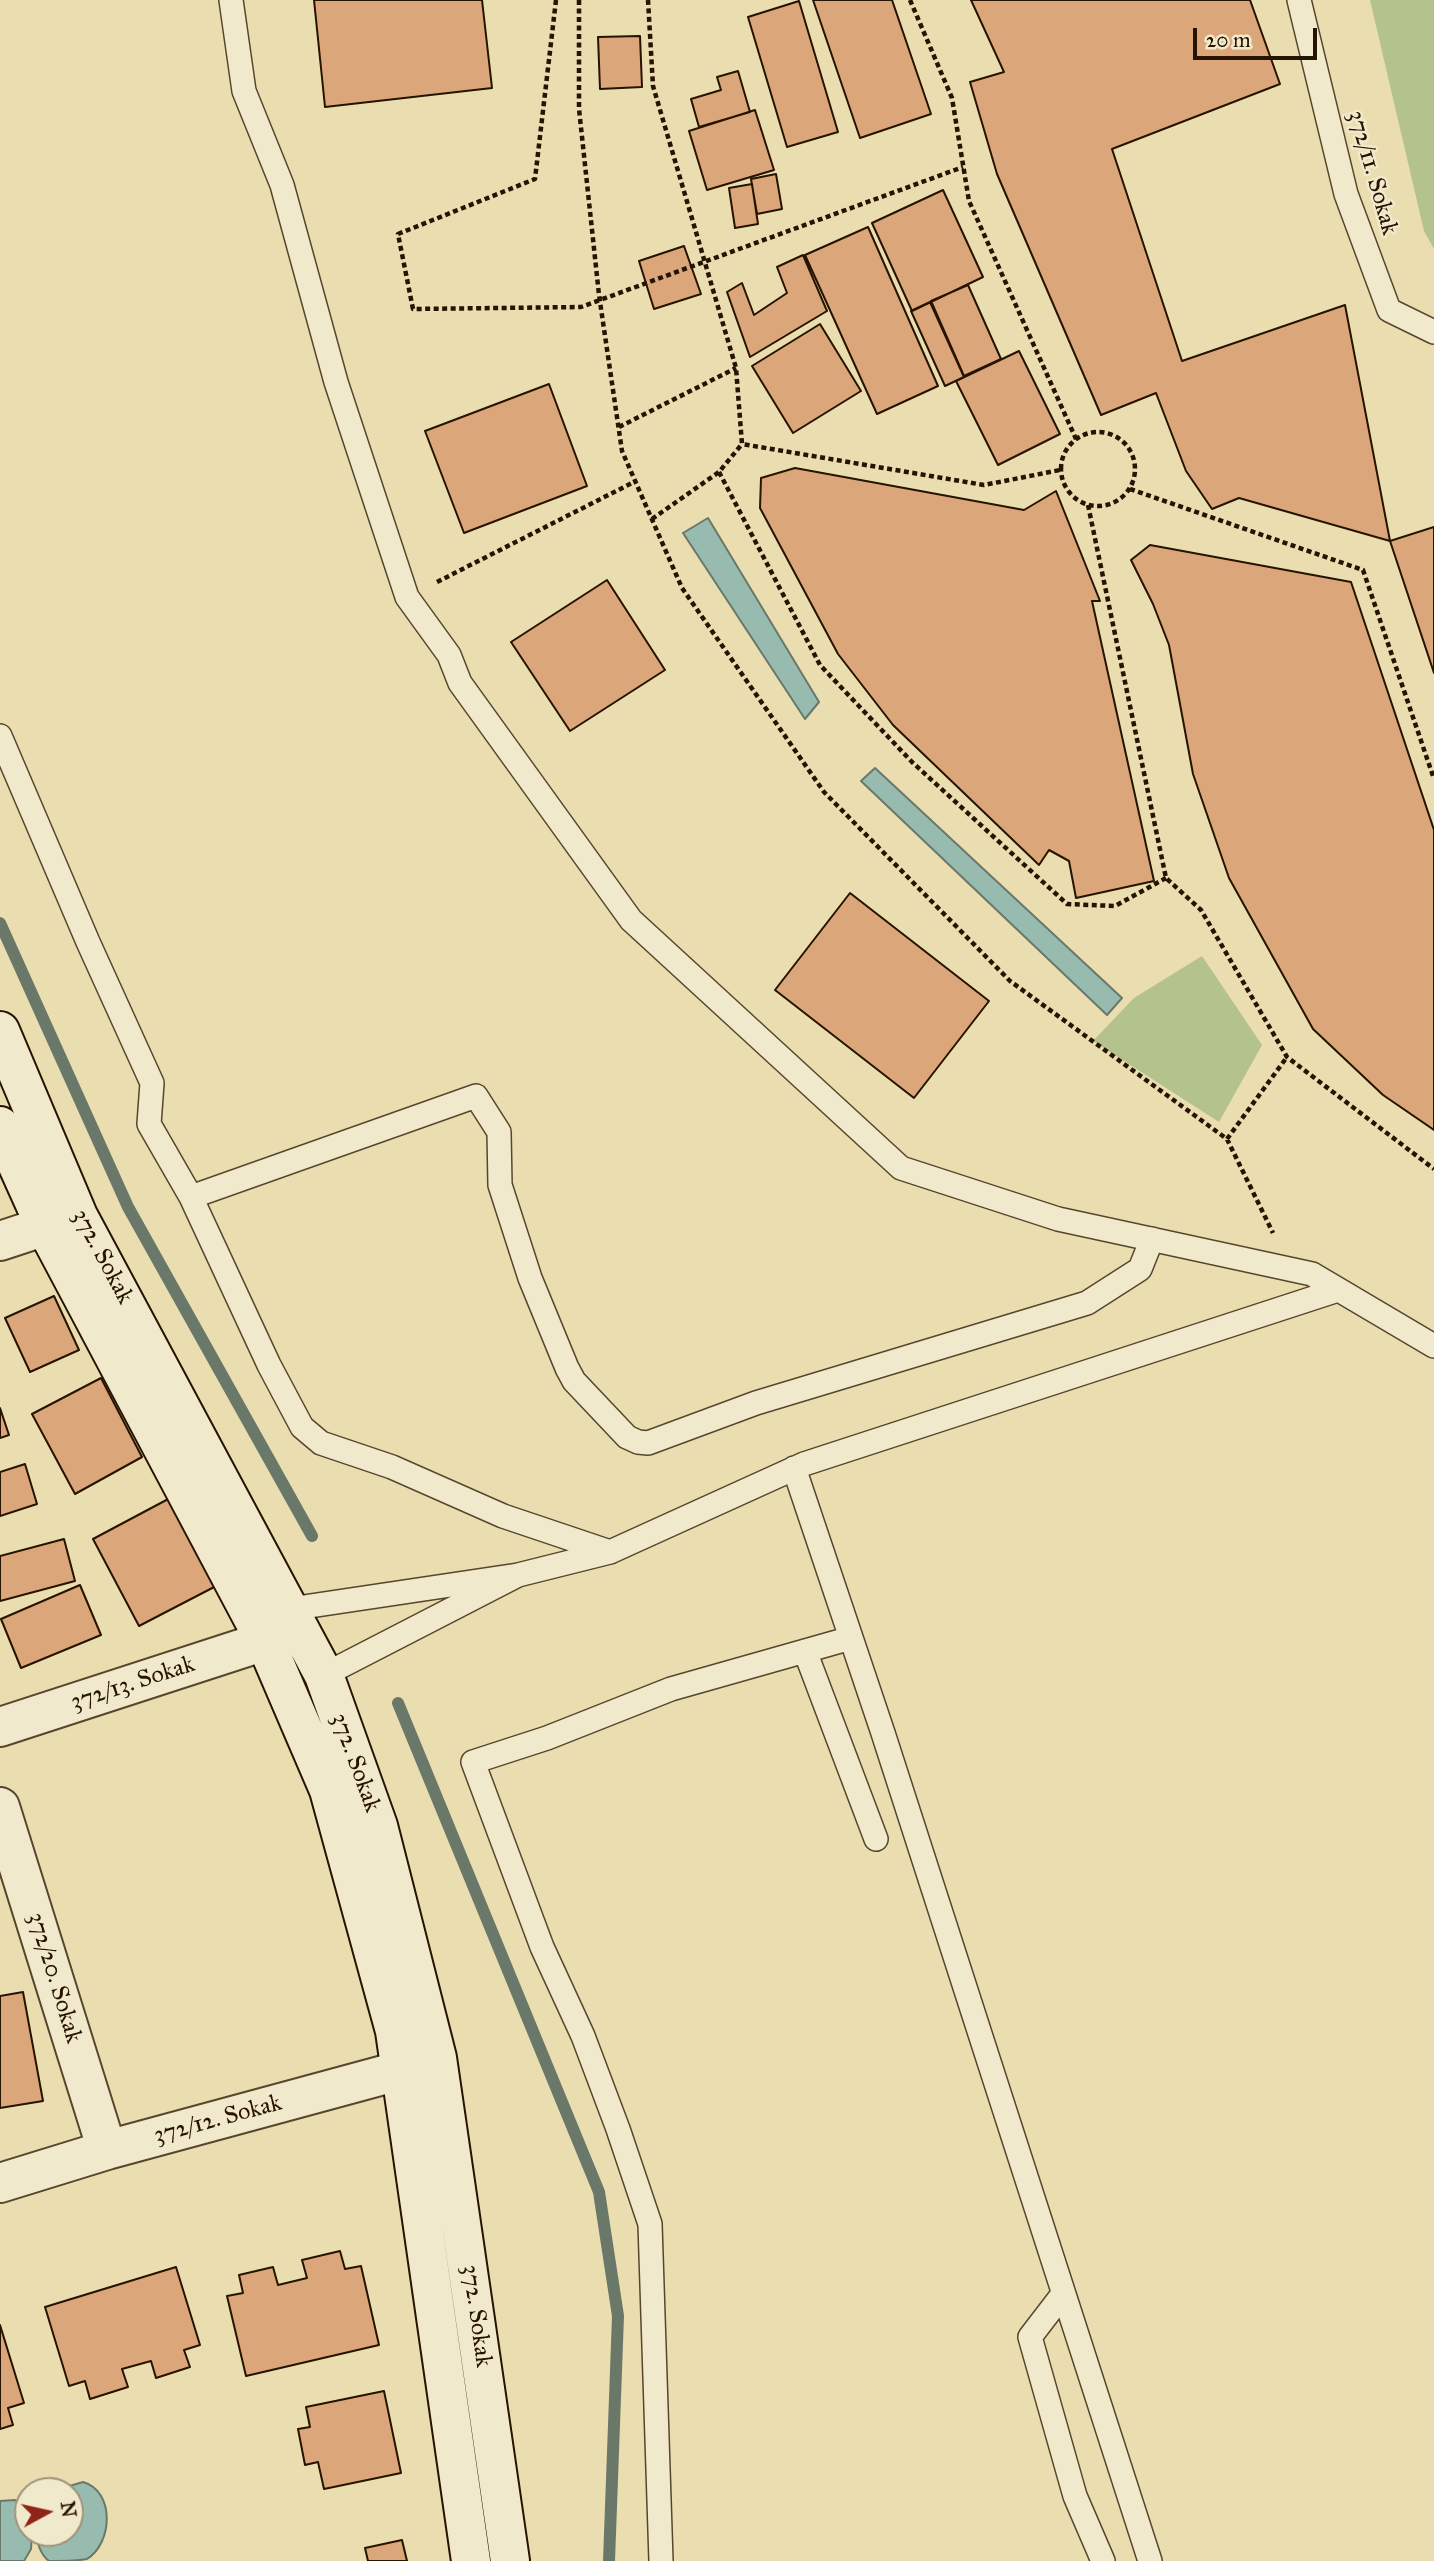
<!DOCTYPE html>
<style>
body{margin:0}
#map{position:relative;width:1434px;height:2561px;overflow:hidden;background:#eaddb0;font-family:"IM FELL Great Primer",serif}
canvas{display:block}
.north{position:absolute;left:14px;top:2477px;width:70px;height:70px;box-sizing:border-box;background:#f1e9cc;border:2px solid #a0937a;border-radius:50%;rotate:82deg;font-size:19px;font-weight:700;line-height:28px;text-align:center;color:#261300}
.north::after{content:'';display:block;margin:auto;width:24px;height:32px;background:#8f2418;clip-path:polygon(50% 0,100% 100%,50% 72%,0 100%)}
.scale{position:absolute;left:1193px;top:28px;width:124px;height:32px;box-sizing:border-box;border:4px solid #261300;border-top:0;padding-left:9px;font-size:21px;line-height:24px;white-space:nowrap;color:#261300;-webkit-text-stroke:5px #f1e9cc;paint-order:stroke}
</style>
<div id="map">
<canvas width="1434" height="2561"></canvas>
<div class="north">N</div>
<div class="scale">20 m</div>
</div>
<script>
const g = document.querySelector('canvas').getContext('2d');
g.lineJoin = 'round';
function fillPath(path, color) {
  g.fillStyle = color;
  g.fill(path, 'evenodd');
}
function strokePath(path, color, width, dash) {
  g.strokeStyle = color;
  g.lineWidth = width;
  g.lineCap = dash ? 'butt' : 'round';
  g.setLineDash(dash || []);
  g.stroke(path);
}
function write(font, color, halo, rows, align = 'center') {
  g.font = font + ' "IM FELL Great Primer",serif';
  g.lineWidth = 5;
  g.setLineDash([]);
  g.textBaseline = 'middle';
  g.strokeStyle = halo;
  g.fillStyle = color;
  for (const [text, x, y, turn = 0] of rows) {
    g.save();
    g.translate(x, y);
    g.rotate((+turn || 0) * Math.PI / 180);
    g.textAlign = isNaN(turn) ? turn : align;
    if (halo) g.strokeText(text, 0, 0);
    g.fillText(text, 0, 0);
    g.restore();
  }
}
fillPath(new Path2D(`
 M1370,0H1434V249L1424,231Z
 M1202,956L1262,1045L1219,1122L1093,1041L1134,998Z`), '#b4c28d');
const water = new Path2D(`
 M708,518L819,702L805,719L683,533Z
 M875,768L1122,998L1107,1015L861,781Z
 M83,2482C115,2491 113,2543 87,2559C78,2561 60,2561 49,2561C41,2555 36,2542 37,2533H70V2491H62L66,2487Z
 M15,2500L28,2509V2533H32L31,2549L24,2561H0V2501Z`);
fillPath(water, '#98bbb0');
strokePath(water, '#6a786a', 2);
strokePath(new Path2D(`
 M0,923L128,1207L312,1536
 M398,1703L599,2192L618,2316L609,2561`), '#6a786a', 12);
const building = new Path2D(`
 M314,0H482L492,88L325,107Z
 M813,0H892L931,114L860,138Z
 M971,0H1250L1280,84L1112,149L1182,361L1345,305L1390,541L1239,498L1212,509L1186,471L1156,393L1101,415L997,174L970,82L1004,72Z
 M799,1L838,132L787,147L748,17Z
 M640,36L642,87L600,89L598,37Z
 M738,71L750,112L699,127L691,99L721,90L717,77Z
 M755,110L774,170L707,190L689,131Z
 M776,174L782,209L757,214L751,179Z
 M752,184L758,224L735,228L729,188Z
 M943,190L983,277L912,311L872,223Z
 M868,227L938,386L877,414L805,255Z
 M684,246L701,294L654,309L639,261Z
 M803,255L827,311L750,357L727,292L742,283L754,315L787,293L777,267Z
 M968,285L1001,359L964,376L931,301Z
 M930,302L964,377L945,386L911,311Z
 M820,324L861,391L793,433L752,366Z
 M1019,351L1060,434L998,465L956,381Z
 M549,384L587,486L464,533L425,431Z
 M795,468L1024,510L1056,491L1100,601H1092L1154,881L1076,898L1069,861L1049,850L1039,865L893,725L838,654L760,508L761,478Z
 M1434,527V673L1390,541Z
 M1150,545L1351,582L1434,830V1130L1383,1095L1313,1029L1229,878L1193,774L1169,645L1153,604L1131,560Z
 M607,580L665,670L570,731L511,642Z
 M850,893L989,1001L914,1098L775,990Z
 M54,1296L79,1350L30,1372L5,1318Z
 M101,1378L142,1457L75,1494L32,1414Z
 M0,1408L9,1435L0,1438Z
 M25,1464L37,1504L0,1516V1472Z
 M172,1497L218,1585L139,1626L93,1539Z
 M64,1539L75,1581L0,1601V1556Z
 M80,1585L101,1635L21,1668L1,1619Z
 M23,1992L43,2101L0,2108V1996Z
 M340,2251L345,2269L361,2266L379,2345L246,2376L227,2296L243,2293L239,2275L273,2267L278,2285L307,2278L302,2260Z
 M176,2267L200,2345L184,2350L190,2367L156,2378L151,2361L122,2369L128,2387L90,2399L85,2381L69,2386L45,2307Z
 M0,2325L24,2403L8,2408L13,2425L0,2429Z
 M384,2391L401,2473L324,2489L318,2462L305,2465L298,2429L310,2427L306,2407Z
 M402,2540L407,2561H368L365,2548Z`);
fillPath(building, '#dba67a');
strokePath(building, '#261300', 2);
const service = new Path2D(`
 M231,0L244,91L282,185L336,382L407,597L449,655L460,683L631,920L901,1168L1058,1219L1312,1274L1434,1346
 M1299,0L1346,194L1389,310L1434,332
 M0,736L88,942L152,1083L149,1124L191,1197L269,1365L302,1427L321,1443L392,1467L503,1516L610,1552
 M191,1197L476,1096L499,1132L500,1185L530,1278L567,1368L574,1381L627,1437L638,1442L648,1443L756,1403L1087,1303L1140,1269L1152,1239
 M794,1468L883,1733L1150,2561
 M284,1617L290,1609L518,1575L610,1552L804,1464L1338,1290
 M805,1651L876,1839
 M314,1669L324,1675L518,1575
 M1063,2294L1030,2337L1075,2496L1103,2561
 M661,2561L650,2224L618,2129L583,2036L542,1947L473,1762L547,1738L671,1689L851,1638`);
const minor = new Path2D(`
 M0,1241L76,1216
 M0,1727L265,1641
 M0,1807L107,2150
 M0,2183L107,2150L402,2070L432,2059`);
const secondary = new Path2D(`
 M0,1031L78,1216L324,1675L378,1826L437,2058L510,2561
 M0,1126L45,1226L265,1641L329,1790L395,2031L471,2561`);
strokePath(service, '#57462c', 26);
strokePath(minor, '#57462c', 42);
strokePath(secondary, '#261300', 42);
strokePath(new Path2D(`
 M556,0L535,179L398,234L413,309L581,307L963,167
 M579,0V109L599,295L622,451L682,588L824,792L1010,981L1227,1139L1273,1233
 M648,0L653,86L736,368L742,444L984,485L1060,470
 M910,0L952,98L969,201L1076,439
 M619,427L736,368
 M1061 469a37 37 0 1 1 74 0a37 37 0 1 1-74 0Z
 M719,472L820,665L912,762L1067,904L1115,906L1166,878
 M1130,489L1363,570L1434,779
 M1088,505L1166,878L1201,910L1287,1057L1434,1169
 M652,519L719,472L742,444
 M437,582L636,481
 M1227,1139L1287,1057`), '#261300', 4.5, [5, 3.5]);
strokePath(service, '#f1e9cc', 23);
strokePath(minor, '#f1e9cc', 38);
strokePath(secondary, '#f1e9cc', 38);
write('24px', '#261300', '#f1e9cc', [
 ["372/11. Sokak",1372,173,74],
 ["372. Sokak",102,1257,62],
 ["372/13. Sokak",133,1684,-18],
 ["372. Sokak",355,1763,70],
 ["372/20. Sokak",54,1978,73],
 ["372/12. Sokak",218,2120,-15],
 ["372. Sokak",476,2316,82]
]);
</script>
